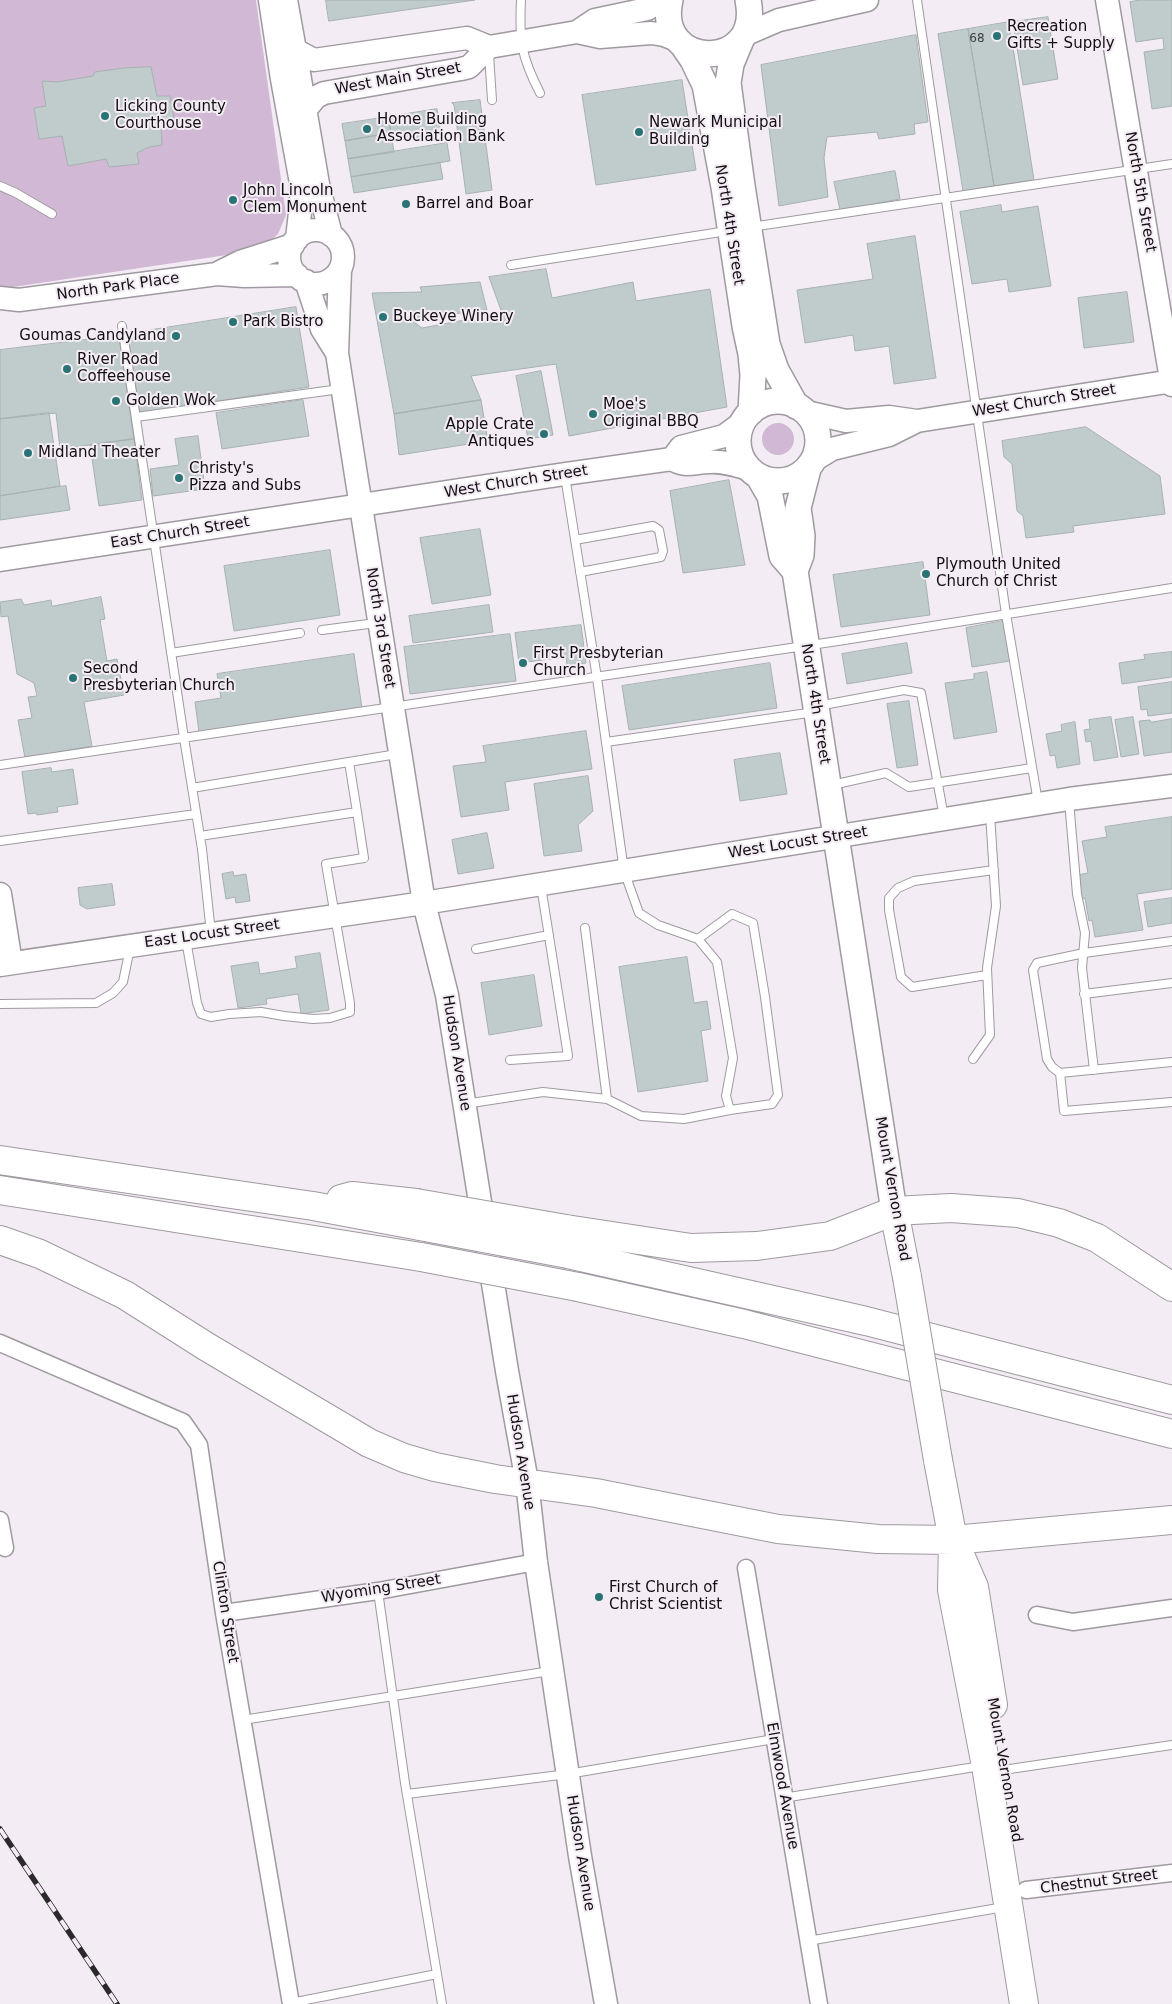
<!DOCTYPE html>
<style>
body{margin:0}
canvas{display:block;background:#f4ecf4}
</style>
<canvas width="1172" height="2004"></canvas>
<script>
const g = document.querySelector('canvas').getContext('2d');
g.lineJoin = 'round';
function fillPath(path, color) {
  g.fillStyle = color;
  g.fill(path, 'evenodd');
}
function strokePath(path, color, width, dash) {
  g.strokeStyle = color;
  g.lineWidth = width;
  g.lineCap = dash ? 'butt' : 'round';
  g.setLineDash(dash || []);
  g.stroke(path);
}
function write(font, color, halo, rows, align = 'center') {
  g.font = font + ' "DejaVu Sans",sans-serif';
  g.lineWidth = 4;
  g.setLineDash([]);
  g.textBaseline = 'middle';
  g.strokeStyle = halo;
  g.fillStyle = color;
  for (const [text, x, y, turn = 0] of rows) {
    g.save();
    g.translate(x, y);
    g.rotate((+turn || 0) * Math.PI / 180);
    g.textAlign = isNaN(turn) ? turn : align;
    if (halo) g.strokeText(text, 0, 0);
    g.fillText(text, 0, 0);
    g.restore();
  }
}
fillPath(new Path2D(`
 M0,0H256L286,215L278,234L260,250L0,289Z
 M762 439a16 16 0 1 1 32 0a16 16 0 1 1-32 0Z`), '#d1b8d4');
const building = new Path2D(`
 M326,0H475L329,21Z
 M1141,0H1172V106L1152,109L1144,52L1164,49L1163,38L1136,42L1130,2Z
 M1048,17L1058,79L1023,85L1013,22Z
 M1009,22L1034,180L994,186L968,29Z
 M968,29L994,186L963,191L938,34Z
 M916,35L928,122L914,124L915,134L879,139L877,132L827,137L824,158L828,197L779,206L761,65Z
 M151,67L157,96H170L175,125L161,127L162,145L149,147L137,153L139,164L109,167L106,159L68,166L62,136L39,139L34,108L46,106L42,81L57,82L93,76L95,72L124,68Z
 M682,80L696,170L596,185L582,95Z
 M480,100L492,190L466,194L454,105L452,103Z
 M437,109L441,134L404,140L403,131L391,133L388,117Z
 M388,117L391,133L345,141L342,124Z
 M391,133L394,152L348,159L345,141Z
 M447,143L450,161L351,177L348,159Z
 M440,163L443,179L354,193L351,177Z
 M895,171L900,199L840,210L834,182Z
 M1001,205L1002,212L1038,206L1051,286L1009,292L1007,279L972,284L960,212Z
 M915,236L936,378L894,384L889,346L855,351L853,335L805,343L797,290L873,279L867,244Z
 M546,269L552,298L633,282L636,301L710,289L727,407L569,436L556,364L471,376L481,400L394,414L372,293L422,292L420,287L480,282L487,310L410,319L422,328L502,313L489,277Z
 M1127,292L1134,342L1084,348L1078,298Z
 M296,307L309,387L140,413L127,334Z
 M119,336L134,439L60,449L56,413L0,419V350Z
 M541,371L553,435L528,439L516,376Z
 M303,400L309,436L222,449L216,413Z
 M481,400L488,441L399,455L394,414Z
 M49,413L60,486L0,496V419Z
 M1086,427L1160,476L1165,514L1073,526L1074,532L1026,538L1023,516L1017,511L1012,464L1004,457L1002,441Z
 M198,436L205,489L153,496L150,469L179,465L175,439Z
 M134,439L142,500L99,506L90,445Z
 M729,480L745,565L683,573L670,491Z
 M66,486L70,510L0,520V496Z
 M480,529L491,595L432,604L420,538Z
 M330,550L340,615L234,631L224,566Z
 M923,562L930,615L841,627L833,575Z
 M101,597L105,619L100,620L107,661L117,659L124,695L84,702L92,746L25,758L18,720L32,718L28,697L37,696L34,683L17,674L8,616L1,617L0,602L21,599L24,605L51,600L52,606Z
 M489,605L493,632L413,643L409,616Z
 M1003,621L1010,661L972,667L966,628Z
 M581,625L586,663L567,665L566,657L519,663L515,633Z
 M510,634L516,681L410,694L404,647Z
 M907,643L912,673L847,684L842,654Z
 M1172,652V677L1122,684L1119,663L1145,659L1144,655Z
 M354,654L362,708L199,732L195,702L221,698L217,674Z
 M770,663L777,708L629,730L622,686Z
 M987,672L997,732L954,739L945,683L974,679V674Z
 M1172,682V713L1148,716L1147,709L1141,710L1138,687Z
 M909,701L918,765L897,768L887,704Z
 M1111,717L1118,757L1094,761L1091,741L1086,742L1084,730L1090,729L1089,720Z
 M1133,717L1139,754L1121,757L1115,720Z
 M1172,719V752L1144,756L1139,721L1150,720L1151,722Z
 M1075,722L1080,764L1057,768L1055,755L1050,756L1046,734L1062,731L1061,725Z
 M586,731L592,769L505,782L509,810L461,817L453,766L486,762L483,746Z
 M780,753L787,794L740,801L734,760Z
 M51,768L52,772L73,769L78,804L57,807L58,812L37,815L36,813L28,814L22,772Z
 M588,776L593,811L578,825L582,851L544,856L534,784Z
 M1172,817V889L1137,894L1143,930L1095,937L1092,920L1089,921L1085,898L1081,899L1077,875L1088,873L1082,841L1107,837L1105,827Z
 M487,833L494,868L458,874L452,840Z
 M233,872L234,876L246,874L250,901L236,903L235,897L226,899L222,874Z
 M112,884L115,905L87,909L80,905L78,888Z
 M1172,898V923L1148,927L1144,902Z
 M320,953L329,1010L301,1014L298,994L266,999L267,1004L238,1008L231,966L258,962L260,974L297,968L295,957Z
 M687,957L694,1003L707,1001L711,1029L701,1031L708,1081L638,1092L619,967Z
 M534,975L542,1026L489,1035L481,983Z`);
fillPath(building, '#c0cbcb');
strokePath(building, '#a6b2b2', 1);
const lane = new Path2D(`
 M521,0C519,41 521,56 540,93
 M917,0L1006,614L1038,802
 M489,54L492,100
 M0,186L16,193L52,214
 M751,227L1172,164
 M511,265L727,231
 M122,326L184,738L202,849L211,933
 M136,417L340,389
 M565,476L597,678L624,871L639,913L658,925L698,939L717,962L733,1058L726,1096L730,1110L772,1104L778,1095L765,997L753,923L732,914L698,939
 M575,540L653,526L659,530L663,551L661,557L580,572
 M322,630L376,623
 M171,653L300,633
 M818,706L904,690L921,693L944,817
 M606,742L815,712
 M349,762L357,812
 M0,765L838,641L1172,588
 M832,785L886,773L909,787L1032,768
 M192,788L397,754
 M1069,801L1077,894L1085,933L1082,968L1094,1070
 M0,841L196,814
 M585,928L607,1099L641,1116L684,1119L730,1110
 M186,940L197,1003L201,1014L211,1017L229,1014L261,1012L284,1016L313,1019L330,1018L350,1012V1003L326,864L364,858L357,812L200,836
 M1172,941L1084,953L1037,963L1033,970L1047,1059L1052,1067L1060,1073L1172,1062
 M476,949L549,935
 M987,975L912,987L901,977L889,910V898L898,888L914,881L994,870
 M1084,994L1172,983
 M0,1004L96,1003L113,993L123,982L130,948
 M973,1059L990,1035L987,968L996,906L990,814
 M510,1060L568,1056L541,886
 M1060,1073L1064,1111L1172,1102
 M465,1104L543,1092L607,1099
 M378,1591L405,1783L442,2004
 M243,1720L550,1671
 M1003,1770L1172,1745
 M407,1794L568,1774L774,1739
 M783,1798L981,1766
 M808,1941L1004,1907
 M291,2003L437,1974`);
const street = new Path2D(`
 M0,1343L183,1422L199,1445L224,1613L291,2004
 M0,1520L5,1548
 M746,1568L819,2004
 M224,1613L378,1591L536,1562
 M1037,1615L1073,1622L1172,1608
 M1026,1890L1172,1873`);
const secondary = new Path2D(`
 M270,0L282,79L301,183V204L297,239
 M286,0L295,50L314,60L467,38L489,47L577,32L600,37L651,33L664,35L677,40
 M1107,0L1172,385
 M577,32L595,20L647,9L662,0
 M744,35L779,20L867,0
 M295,50L318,184L331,235
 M306,109L316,97L324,93L461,69L469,67L489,47
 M289 257a27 27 0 1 1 54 0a27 27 0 1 1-54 0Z
 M340,270L337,353L356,475L424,903L447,995L507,1371L527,1482L536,1562L580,1856L606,2004
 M218,273L240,262L293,245
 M306,281L322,329L337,353
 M0,298L19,300L217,274L244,276L297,275
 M806,412L846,421L889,417L917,421
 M672,459L681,447L724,436L743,422
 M814,460L832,449L889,435L917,421L1172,381
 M0,560L565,474L672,459C685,468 695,462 710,462C723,461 736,465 749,469
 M0,894L11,963
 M0,965L424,903L1069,799L1172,786`);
const primary = new Path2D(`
 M670,0C654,70 763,73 748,0
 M741,40L731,64L728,83L742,186L767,344L776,370L796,406
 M682,44L693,60L705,85L724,187L745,326L751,354L753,375L751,412
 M738 441a40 40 0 1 1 80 0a40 40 0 1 1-80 0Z
 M759,477L770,496L782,556L795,571L894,1211
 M795,571L801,555L802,536L798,508L808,469`);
const highway = new Path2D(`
 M0,1160L313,1206L420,1226
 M0,1190L421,1257
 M341,1199L352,1196L416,1203
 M894,1211L907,1277
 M566,1229L691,1248L757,1246L830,1236L894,1211L951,1208L1018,1213L1059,1223L1097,1238L1172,1287
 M0,1240L40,1254L125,1295L207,1347L369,1443L404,1458L435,1467L495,1479L596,1493L778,1529L878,1539L953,1540L1172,1520
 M568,1254L866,1321L1172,1400
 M578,1287L744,1324L1172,1434
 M938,1460L953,1540L952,1590L986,1766L1024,2004
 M957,1548L974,1587L993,1705`);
strokePath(lane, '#a099a1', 10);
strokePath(street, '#a099a1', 19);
strokePath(secondary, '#a099a1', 25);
strokePath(primary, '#a099a1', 28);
strokePath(highway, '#a099a1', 30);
strokePath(lane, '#fff', 8);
strokePath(street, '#fff', 16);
strokePath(secondary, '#fff', 22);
strokePath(primary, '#fff', 25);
strokePath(highway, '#fff', 28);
const rail = new Path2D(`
 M0,1829L117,2004`);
strokePath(rail, '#2c292c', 5.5);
strokePath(rail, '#f4ecf4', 4, [11]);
const highwayBridge = new Path2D(`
 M416,1203L566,1229
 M420,1226L568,1254
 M421,1257L578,1287
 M907,1277L938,1460`);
strokePath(highwayBridge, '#a099a1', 30, []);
strokePath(highwayBridge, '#fff', 28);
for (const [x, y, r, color] of [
 [997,36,5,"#297375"],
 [105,116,5,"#297375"],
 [367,129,5,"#297375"],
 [639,132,5,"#297375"],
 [233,200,5,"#297375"],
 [406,204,5,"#297375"],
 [383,317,5,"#297375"],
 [233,322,5,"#297375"],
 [176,336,5,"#297375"],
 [67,369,5,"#297375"],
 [116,401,5,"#297375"],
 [593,414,5,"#297375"],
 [544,434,5,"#297375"],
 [28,453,5,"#297375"],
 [179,478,5,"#297375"],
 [926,574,5,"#297375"],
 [523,663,5,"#297375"],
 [73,678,5,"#297375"],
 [599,1597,5,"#297375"]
]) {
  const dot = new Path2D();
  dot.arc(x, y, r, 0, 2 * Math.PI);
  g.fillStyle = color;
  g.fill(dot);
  strokePath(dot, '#f4ecf4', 2);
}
write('12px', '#3d3e40', null, [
 ["68",977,39]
]);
write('15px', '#110f11', '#f4ecf4', [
 ["Recreation",1007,27],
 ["Gifts + Supply",1007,44],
 ["Licking County",115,107],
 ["Courthouse",115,124],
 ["Home Building",377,120],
 ["Association Bank",377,137],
 ["Newark Municipal",649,123],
 ["Building",649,140],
 ["John Lincoln",243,191],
 ["Clem Monument",243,208],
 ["Barrel and Boar",416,204],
 ["Buckeye Winery",393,317],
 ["Park Bistro",243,322],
 ["Goumas Candyland",166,336,"right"],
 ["River Road",77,360],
 ["Coffeehouse",77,377],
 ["Golden Wok",126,401],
 ["Moe's",603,405],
 ["Original BBQ",603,422],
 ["Apple Crate",534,425,"right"],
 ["Antiques",534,442,"right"],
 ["Midland Theater",38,453],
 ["Christy's",189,469],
 ["Pizza and Subs",189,486],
 ["Plymouth United",936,565],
 ["Church of Christ",936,582],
 ["First Presbyterian",533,654],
 ["Church",533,671],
 ["Second",83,669],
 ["Presbyterian Church",83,686],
 ["First Church of",609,1588],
 ["Christ Scientist",609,1605]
], 'left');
write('15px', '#110f11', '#f4ecf4', [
 ["West Main Street",398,79,-10],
 ["North 5th Street",1140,192,80],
 ["North 4th Street",729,225,81],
 ["North Park Place",118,287,-8],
 ["West Church Street",1044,401,-9],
 ["West Church Street",516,482,-9],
 ["East Church Street",180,533,-9],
 ["North 3rd Street",380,628,81],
 ["North 4th Street",815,704,81],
 ["West Locust Street",798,843,-9],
 ["East Locust Street",212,934,-8],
 ["Hudson Avenue",456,1053,81],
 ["Mount Vernon Road",892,1189,80],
 ["Hudson Avenue",520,1452,81],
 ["Wyoming Street",381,1589,-9],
 ["Clinton Street",225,1612,81],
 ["Mount Vernon Road",1004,1770,80],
 ["Elmwood Avenue",782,1786,80],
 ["Hudson Avenue",580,1853,81],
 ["Chestnut Street",1099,1882,-7]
]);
</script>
